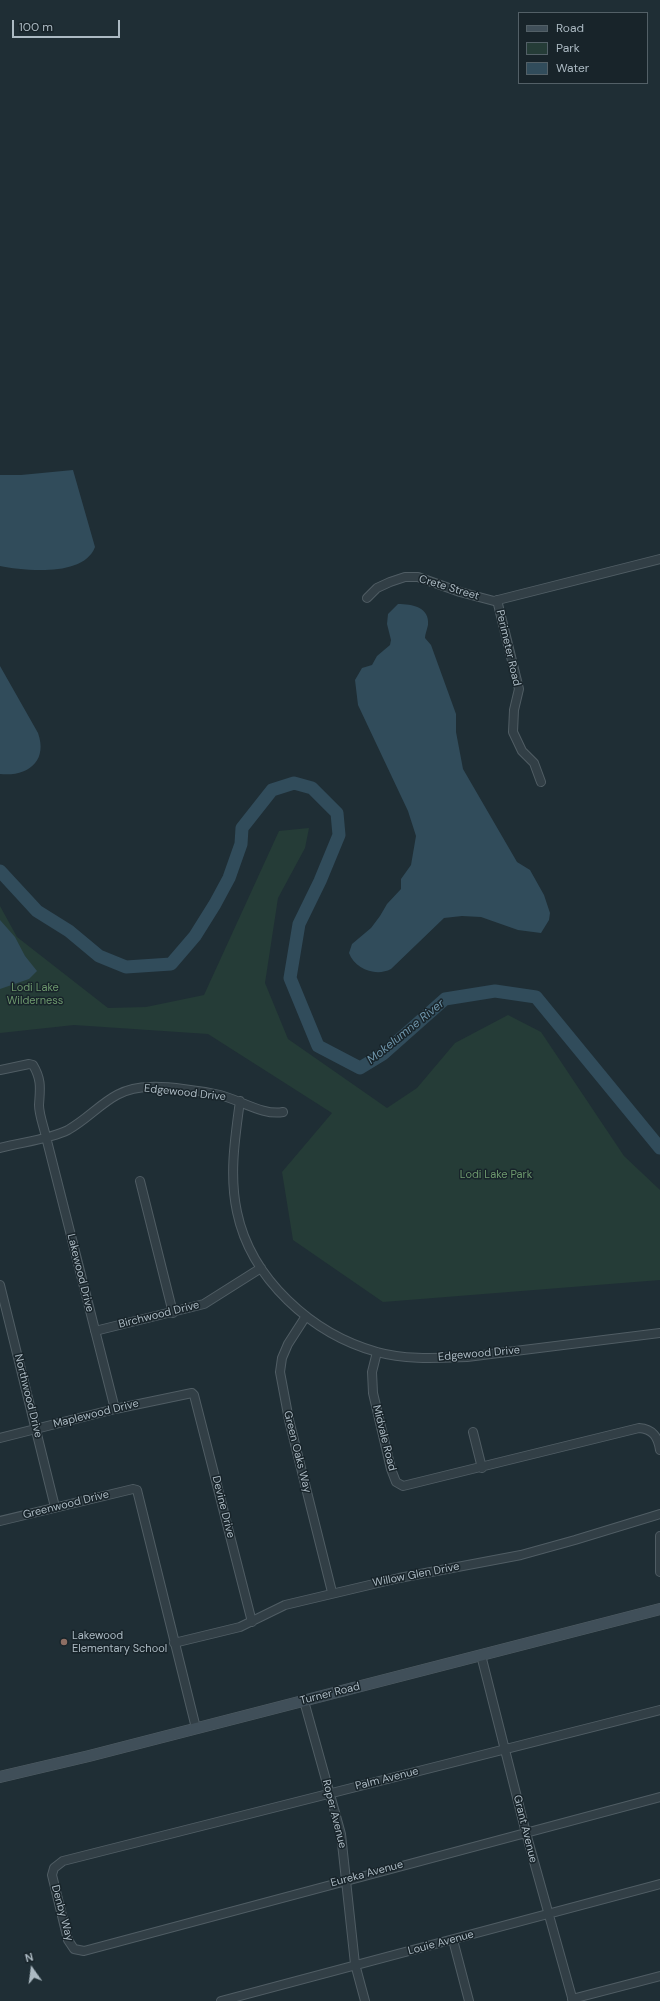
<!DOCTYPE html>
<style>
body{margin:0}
#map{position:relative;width:660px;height:2001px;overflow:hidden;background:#1f2e35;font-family:"DM Sans",sans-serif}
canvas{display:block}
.legend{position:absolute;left:518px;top:12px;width:130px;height:72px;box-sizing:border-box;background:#18242a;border:1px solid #536067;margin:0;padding:5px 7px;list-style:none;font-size:12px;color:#acbac3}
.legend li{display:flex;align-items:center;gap:8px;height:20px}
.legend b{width:20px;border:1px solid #536067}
.north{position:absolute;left:12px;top:1949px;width:40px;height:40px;-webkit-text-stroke:3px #18242a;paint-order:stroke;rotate:346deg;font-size:11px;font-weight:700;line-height:16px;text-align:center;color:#acbac3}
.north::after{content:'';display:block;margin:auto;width:14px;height:18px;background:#acbac3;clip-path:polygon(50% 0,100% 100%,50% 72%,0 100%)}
.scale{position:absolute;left:12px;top:20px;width:108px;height:18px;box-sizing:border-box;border:2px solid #acbac3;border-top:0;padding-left:5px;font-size:12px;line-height:14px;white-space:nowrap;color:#acbac3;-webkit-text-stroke:3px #18242a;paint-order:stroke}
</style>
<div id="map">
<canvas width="660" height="2001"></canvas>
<ul class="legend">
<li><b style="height:5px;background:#404f59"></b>Road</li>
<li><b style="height:11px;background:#253c37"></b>Park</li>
<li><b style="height:11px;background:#314c5b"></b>Water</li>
</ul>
<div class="north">N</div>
<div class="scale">100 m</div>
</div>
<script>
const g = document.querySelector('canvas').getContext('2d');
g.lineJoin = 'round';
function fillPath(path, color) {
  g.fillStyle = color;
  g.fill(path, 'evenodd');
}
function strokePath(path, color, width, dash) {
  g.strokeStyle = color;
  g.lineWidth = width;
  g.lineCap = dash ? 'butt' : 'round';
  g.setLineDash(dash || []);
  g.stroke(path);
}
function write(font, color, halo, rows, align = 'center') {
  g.font = font + ' "DM Sans",sans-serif';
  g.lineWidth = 3;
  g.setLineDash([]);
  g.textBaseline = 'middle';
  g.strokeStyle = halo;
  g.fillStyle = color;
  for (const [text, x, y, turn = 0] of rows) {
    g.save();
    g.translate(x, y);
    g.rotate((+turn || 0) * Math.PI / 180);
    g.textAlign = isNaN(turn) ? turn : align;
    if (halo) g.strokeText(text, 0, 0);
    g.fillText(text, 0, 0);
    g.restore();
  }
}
fillPath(new Path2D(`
 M309,828L305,848L278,898L265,983L288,1039L387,1108L417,1088L455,1043L508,1015L541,1032L624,1156L660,1190V1280L383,1302L293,1240L282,1172L332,1113L208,1034L74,1025L0,1033V906L17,937L108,1008L146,1007L204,995L279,831Z`), '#253c37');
fillPath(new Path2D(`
 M73,470L95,547C84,577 25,571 0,566V475H21Z
 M398,604C412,604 430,607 428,625C427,630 425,634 425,638L431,645L456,714V732L463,769L517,862L530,870L544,895L550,913L549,920L541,933L518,930L481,917L462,916L444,918L391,969C376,977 355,969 349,953L352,944L371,928L380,916L387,904L401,889V879L411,865L416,836L408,811L358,705L355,680L362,668L372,665L377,656L390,645L391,640L387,624L388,614Z
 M0,666L38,733C48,761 28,777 0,774Z
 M0,920L15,937L25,956L37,971L29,979L0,989Z`), '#314c5b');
strokePath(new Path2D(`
 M0,871L37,911L69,931L99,956L126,967L171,964L195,936L215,904L229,878L241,844L242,828L272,790L294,783L312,788L337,813L339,835L320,881L299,924L290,978L318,1046L360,1068L383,1054L445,999L495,991L536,997L660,1148`), '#314c5b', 13);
const street = new Path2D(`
 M367,598L377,588L390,582L405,577H418L460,592L494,601L660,559
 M497,600L519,689L514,710L513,732L522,751L534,763L541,782
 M0,1070L29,1064L33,1065C42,1080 40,1089 39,1105C39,1115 44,1127 46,1137L115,1409
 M240,1101C235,1138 229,1175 237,1212C251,1279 312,1334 377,1352C406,1360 437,1358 467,1357L660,1333
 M0,1148C21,1142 48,1140 68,1130C98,1113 111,1087 150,1087C166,1086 204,1091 220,1095C240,1100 264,1116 283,1112
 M140,1181L173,1313
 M0,1285L55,1507
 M306,1316L288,1344L282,1358L280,1372L289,1420L332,1592
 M95,1331L204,1304L261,1268
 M377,1352L372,1372L373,1393L391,1469L396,1482L403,1486L639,1428C653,1429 658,1437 660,1450
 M473,1432L482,1468
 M0,1438L115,1409L192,1393L194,1395L252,1622
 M0,1521L133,1489L137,1490L196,1728
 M660,1536V1572
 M174,1643L240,1627L285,1605L399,1578L521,1555L575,1540L660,1514
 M481,1655L526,1833L573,2001
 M304,1701L341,1834L355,1964L365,2001
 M660,1710L63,1861L54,1868L52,1875L68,1940L74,1949L84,1951L660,1797
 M453,1940L469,2001
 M572,1999L660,1976
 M221,2001L660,1884`);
const secondary = new Path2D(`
 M0,1777L89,1756L660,1609`);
strokePath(street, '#505d64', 10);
strokePath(secondary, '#505d64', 12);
strokePath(street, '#323f46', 8);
strokePath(secondary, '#404f59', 11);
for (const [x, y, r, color] of [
 [64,1642,4,"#8d6e63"]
]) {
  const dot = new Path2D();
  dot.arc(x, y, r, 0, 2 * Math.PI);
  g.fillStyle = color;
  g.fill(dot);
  strokePath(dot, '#18242a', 1.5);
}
write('11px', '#acbac3', '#18242a', [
 ["Crete Street",449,588,17],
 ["Perimeter Road",508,648,77],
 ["Edgewood Drive",185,1093,6],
 ["Lakewood Drive",80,1273,76],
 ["Birchwood Drive",159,1315,-14],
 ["Edgewood Drive",479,1354,-5],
 ["Northwood Drive",28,1396,76],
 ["Maplewood Drive",96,1414,-14],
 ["Midvale Road",384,1438,76],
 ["Green Oaks Way",297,1452,76],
 ["Greenwood Drive",66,1505,-14],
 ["Devine Drive",223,1507,76],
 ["Willow Glen Drive",416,1575,-11],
 ["Turner Road",330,1694,-14],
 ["Palm Avenue",387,1779,-14],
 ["Roper Avenue",334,1814,76],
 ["Grant Avenue",525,1829,76],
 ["Eureka Avenue",367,1874,-15],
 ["Denby Way",62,1913,75],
 ["Louie Avenue",441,1943,-15]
]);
write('11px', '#6d986d', '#18242a', [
 ["Lodi Lake",35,988],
 ["Wilderness",35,1001],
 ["Lodi Lake Park",496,1175]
]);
write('11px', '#acbac3', '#18242a', [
 ["Lakewood",72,1636],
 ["Elementary School",72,1649]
], 'left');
write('italic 12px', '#6d93a8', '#18242a', [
 ["Mokelumne River",406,1032,-39]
]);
</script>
